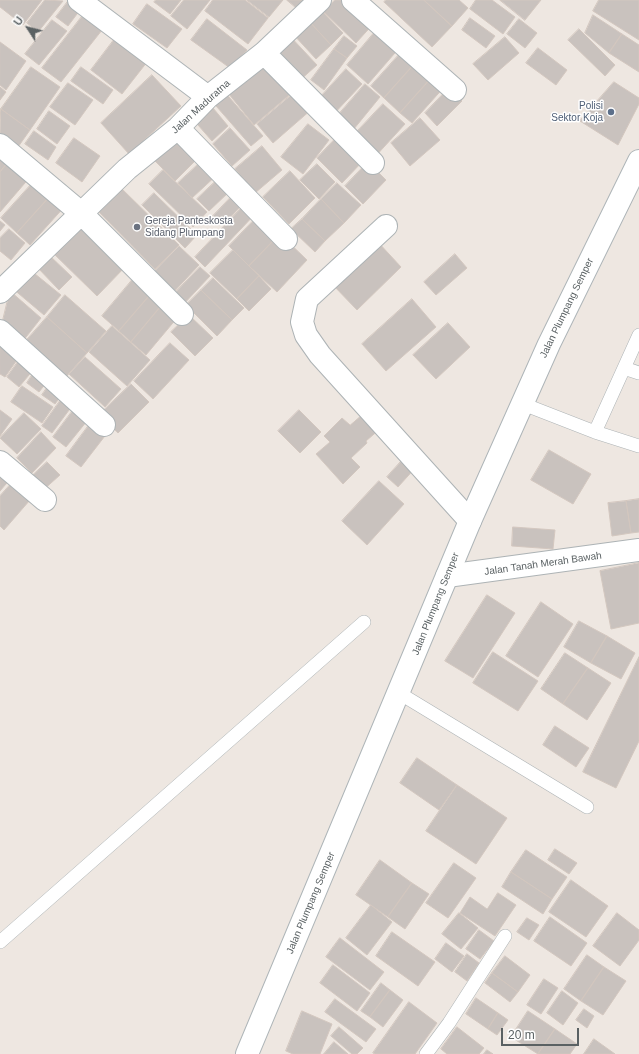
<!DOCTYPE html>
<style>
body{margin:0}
#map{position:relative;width:639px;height:1054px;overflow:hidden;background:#eee7e1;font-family:Arial,sans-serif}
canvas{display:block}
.north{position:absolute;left:8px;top:8px;width:40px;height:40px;-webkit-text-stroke:3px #fff;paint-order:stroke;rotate:306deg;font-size:11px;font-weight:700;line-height:16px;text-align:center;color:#5a6163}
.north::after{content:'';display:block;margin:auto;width:14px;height:18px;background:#5a6163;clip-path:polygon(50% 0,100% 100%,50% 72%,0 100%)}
.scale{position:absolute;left:501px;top:1028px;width:78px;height:18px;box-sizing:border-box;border:2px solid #5a6163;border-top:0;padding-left:5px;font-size:12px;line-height:14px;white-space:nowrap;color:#5a6163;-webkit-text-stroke:3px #fff;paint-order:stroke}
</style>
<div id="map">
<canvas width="639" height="1054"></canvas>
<div class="north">U</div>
<div class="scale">20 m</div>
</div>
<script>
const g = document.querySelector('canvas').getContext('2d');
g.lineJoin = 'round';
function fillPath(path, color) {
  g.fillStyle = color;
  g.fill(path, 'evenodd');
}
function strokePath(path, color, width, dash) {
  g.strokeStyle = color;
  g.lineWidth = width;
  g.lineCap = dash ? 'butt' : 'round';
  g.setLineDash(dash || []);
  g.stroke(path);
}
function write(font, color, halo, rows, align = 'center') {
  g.font = font + ' Arial,sans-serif';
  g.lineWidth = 3;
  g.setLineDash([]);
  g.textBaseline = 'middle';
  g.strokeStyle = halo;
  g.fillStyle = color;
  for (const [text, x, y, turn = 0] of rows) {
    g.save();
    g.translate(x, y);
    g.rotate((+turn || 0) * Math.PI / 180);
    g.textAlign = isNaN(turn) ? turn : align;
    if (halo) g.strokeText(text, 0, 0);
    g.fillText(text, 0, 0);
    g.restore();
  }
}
const building = new Path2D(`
 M0,0H42L23,25L0,7Z
 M45,0L63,1L38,32L27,23Z
 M69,0L83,6L68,26L56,17Z
 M156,0H181L170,14L154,2Z
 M184,0H210L187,29L171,16Z
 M213,0H245L268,18L248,44L205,11Z
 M247,0H283L269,17Z
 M287,0H307L299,10Z
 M335,0H352L375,22L356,43L324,12Z
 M386,0H424L452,26L432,47L384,2Z
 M424,0H459L468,8L452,26Z
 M476,0H492L515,17L503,34L470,9Z
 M500,0H541L525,20Z
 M599,0H639V40L593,11Z
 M147,4L182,29L167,48L133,24Z
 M320,9L343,33L331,45L308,20Z
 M87,10L106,25L61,82L42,68Z
 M593,15L622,34L609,53L585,33Z
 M470,18L495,36L486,48L462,30Z
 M207,19L247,50L230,68L191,40Z
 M519,19L537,33L525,48L507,34Z
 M52,20L67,31L39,65L25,54Z
 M308,20L331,45L316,59L293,34Z
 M379,27L401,46L368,84L347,65Z
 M579,29L615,65L605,76L568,40Z
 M120,32L151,57L122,94L91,70Z
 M287,33L317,65L298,82L268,50Z
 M622,34L639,45V72L609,53Z
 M344,36L357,46L347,58L334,49Z
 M505,37L519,53L488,80L473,64Z
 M0,42L26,61L6,90L0,85Z
 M405,48L418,60L384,98L371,86Z
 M538,48L567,70L556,85L526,63Z
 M334,49L347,58L324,90L311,80Z
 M264,55L294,91L254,125L224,88Z
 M418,60L434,75L400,113L384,98Z
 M31,67L60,87L30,130L1,109Z
 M81,67L113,90L103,104L71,81Z
 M346,69L362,84L331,117L315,103Z
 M152,75L181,106L129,154L101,123Z
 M434,75L446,85L412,123L400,113Z
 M614,82L639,98V104L618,145L580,121Z
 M68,83L93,100L75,125L50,107Z
 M365,84L380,97L349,135L333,121Z
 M0,87L6,92L0,100Z
 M449,88L462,101L437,126L425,113Z
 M222,89L263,136L251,146L210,99Z
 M296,91L312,109L273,143L257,124Z
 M208,102L228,126L212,141L191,117Z
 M383,104L405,124L373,159L351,138Z
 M1,109L30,130L18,147L0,135Z
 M49,111L70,126L57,144L37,129Z
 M420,118L440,140L410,166L391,143Z
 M308,124L329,140L303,174L281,157Z
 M230,128L250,150L232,166L213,144Z
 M34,131L56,147L48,160L25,144Z
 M176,132L200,156L175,181L151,157Z
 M339,135L364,160L342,183L317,158Z
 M74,138L100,156L82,182L56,163Z
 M262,146L282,170L255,193L235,169Z
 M0,151L10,160L0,172Z
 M205,158L219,173L192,198L178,183Z
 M10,160L31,176L0,212V172Z
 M368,162L386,180L363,204L345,186Z
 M317,164L335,182L319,199L300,180Z
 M163,170L207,212L193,227L149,184Z
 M290,171L315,198L289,224L263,197Z
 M37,178L53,193L17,233L1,218Z
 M218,179L230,191L209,211L197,199Z
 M337,183L361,205L344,223L321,199Z
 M118,185L179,245L155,269L95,208Z
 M53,193L66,205L30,245L17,233Z
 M154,193L197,235L185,248L142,205Z
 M233,195L243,204L223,225L213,216Z
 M321,199L344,223L325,241L302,219Z
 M247,202L257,212L205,267L195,257Z
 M259,215L280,234L249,266L229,246Z
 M80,219L127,265L97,296L50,250Z
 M302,219L325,241L315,252L291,229Z
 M0,221L5,225L0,231Z
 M9,229L25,243L11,260L0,251V238Z
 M280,234L307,260L277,292L249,266Z
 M377,241L401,267L357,310L332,284Z
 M179,246L199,265L170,296L149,277Z
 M233,250L259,276L237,299L210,273Z
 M48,254L72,277L59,290L36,266Z
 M455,254L467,268L436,295L424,282Z
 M200,267L210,276L181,307L171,297Z
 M29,269L61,295L44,315L12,288Z
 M259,276L271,289L249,311L237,299Z
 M213,278L244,308L232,320L201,290Z
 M133,279L150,295L119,331L102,316Z
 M201,290L232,320L217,336L186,305Z
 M10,291L41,318L23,341L3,320Z
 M65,295L106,331L87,353L47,317Z
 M150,295L162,305L131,342L119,331Z
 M412,299L436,327L386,371L362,344Z
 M162,305L177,318L146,355L131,342Z
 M189,315L213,338L195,356L171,332Z
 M47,317L87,353L66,377L25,342Z
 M448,323L470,347L436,379L413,355Z
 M112,326L150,360L127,386L89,352Z
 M170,343L189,360L153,399L134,381Z
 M0,344L19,357L5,377L0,374Z
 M85,357L121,389L105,407L69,374Z
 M20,359L34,369L19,387L7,377Z
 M36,369L50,378L39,392L27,383Z
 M51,382L64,392L55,404L42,395Z
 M131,384L149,402L118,433L99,415Z
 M22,386L53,407L42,423L11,402Z
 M65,394L75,402L52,433L42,426Z
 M77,405L91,416L66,447L53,437Z
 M0,410L12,419L0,436Z
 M299,410L321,432L300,453L278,431Z
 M367,411L381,428L366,441L367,443L351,458L360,467L343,484L316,454L330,442L324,436L342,418L350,425Z
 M24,413L41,429L17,454L0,438Z
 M92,421L108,432L81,467L66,456Z
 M41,432L56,448L32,473L17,458Z
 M549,450L591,474L573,504L531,480Z
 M406,456L417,466L398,487L387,477Z
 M47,462L60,475L41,492L29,479Z
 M0,466L12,477L0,491Z
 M379,481L404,504L367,545L342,521Z
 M11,484L30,500L4,530L0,526V496Z
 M639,499V532L631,533L626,501Z
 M626,501L631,533L612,536L608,503Z
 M513,527L555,530L553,549L512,546Z
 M639,563V623L611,629L600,571Z
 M487,595L515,613L473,678L445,661Z
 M541,602L573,624L538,677L506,656Z
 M579,621L607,636L591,663L564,647Z
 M607,636L635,653L621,679L591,663Z
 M493,652L538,681L518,711L473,683Z
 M565,653L588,668L563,704L541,689Z
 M639,657V741L616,788L583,772Z
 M588,668L611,683L587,720L563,704Z
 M555,726L589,748L576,767L543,745Z
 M417,758L457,785L439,810L400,783Z
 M457,785L507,818L476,864L426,831Z
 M555,849L577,863L569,874L548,860Z
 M526,850L567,877L552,899L511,872Z
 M380,860L412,883L388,917L356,895Z
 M454,863L476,878L448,918L426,903Z
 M511,872L552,899L543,914L502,887Z
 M571,880L608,906L586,937L549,912Z
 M412,883L429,894L405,929L388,917Z
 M498,893L516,905L495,936L460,913L470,897L487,909Z
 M371,905L392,922L367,955L346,938Z
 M459,913L478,928L461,949L442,934Z
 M617,913L639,930V940L620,966L593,946Z
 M550,917L587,943L571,966L534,941Z
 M527,918L539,925L529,940L517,932Z
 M479,930L494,941L480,959L466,949Z
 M392,932L435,962L418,986L376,956Z
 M340,938L384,972L370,990L326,957Z
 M446,943L464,956L452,972L435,959Z
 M467,954L479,963L467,981L455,972Z
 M587,955L604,967L581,1001L564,989Z
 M505,956L530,975L518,992L492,973Z
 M333,965L370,993L357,1011L320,983Z
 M604,967L626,981L603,1015L581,1001Z
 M492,973L518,992L510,1002L485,983Z
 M544,979L558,988L541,1014L527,1005Z
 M381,983L390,990L370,1017L361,1011Z
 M390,990L403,1000L383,1027L370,1017Z
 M562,991L578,1003L563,1025L547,1013Z
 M476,998L498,1013L488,1029L466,1014Z
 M335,999L376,1029L366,1042L325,1012Z
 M409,1002L437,1023L415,1054H375L373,1053Z
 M584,1009L594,1016L587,1028L576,1020Z
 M302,1011L332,1024L320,1054H293L286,1051Z
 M528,1011L555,1029L538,1054L511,1037Z
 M498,1013L508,1020L497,1035L488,1029Z
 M339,1027L363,1048L357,1054H352L331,1036Z
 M457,1027L484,1048L479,1054H447L441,1049Z
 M555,1029L577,1044L570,1054H538Z
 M594,1039L615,1054H584Z
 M334,1042L348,1054H324Z
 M487,1050L493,1054H484Z`);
fillPath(building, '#c9c2be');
strokePath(building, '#d3c7bf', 1);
const service = new Path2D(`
 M624,368L639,373
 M523,404L595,432L639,446
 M595,432L639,335
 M399,693L587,807
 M0,942L364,622
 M426,1054L449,1023L505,936`);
const minor = new Path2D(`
 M79,0L208,97
 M353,0L455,90
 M264,53L373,163
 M178,128L286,239
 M0,145L81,213L182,314
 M386,226L307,299L302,322L306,335L320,355L470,521
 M0,292L127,169L178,128L208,97L264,53L320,0
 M0,331L104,425
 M0,462L45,500
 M447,576L639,550`);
const secondary = new Path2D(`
 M247,1054L470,521L549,344L639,161`);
strokePath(service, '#adb3b5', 14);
strokePath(minor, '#adb3b5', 24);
strokePath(secondary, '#aeb5b8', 24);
strokePath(service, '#fff', 13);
strokePath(minor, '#fff', 22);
strokePath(secondary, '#fff', 22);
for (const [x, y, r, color] of [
 [611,112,4,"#5c6f8a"],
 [137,227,4,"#6b7280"]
]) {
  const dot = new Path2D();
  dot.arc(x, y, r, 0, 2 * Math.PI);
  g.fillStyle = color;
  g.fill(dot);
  strokePath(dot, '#fff', 1.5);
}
write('10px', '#4e5e75', '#fff', [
 ["Polisi",603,106],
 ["Sektor Koja",603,118]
], 'right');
write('10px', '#5a6163', '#fff', [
 ["Jalan Maduratna",201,107,-42],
 ["Jalan Plumpang Semper",567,308,-64],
 ["Jalan Tanah Merah Bawah",543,564,-8],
 ["Jalan Plumpang Semper",436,604,-68],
 ["Jalan Plumpang Semper",311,903,-67]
]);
write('10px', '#5b616d', '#fff', [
 ["Gereja Panteskosta",145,221],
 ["Sidang Plumpang",145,233]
], 'left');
</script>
